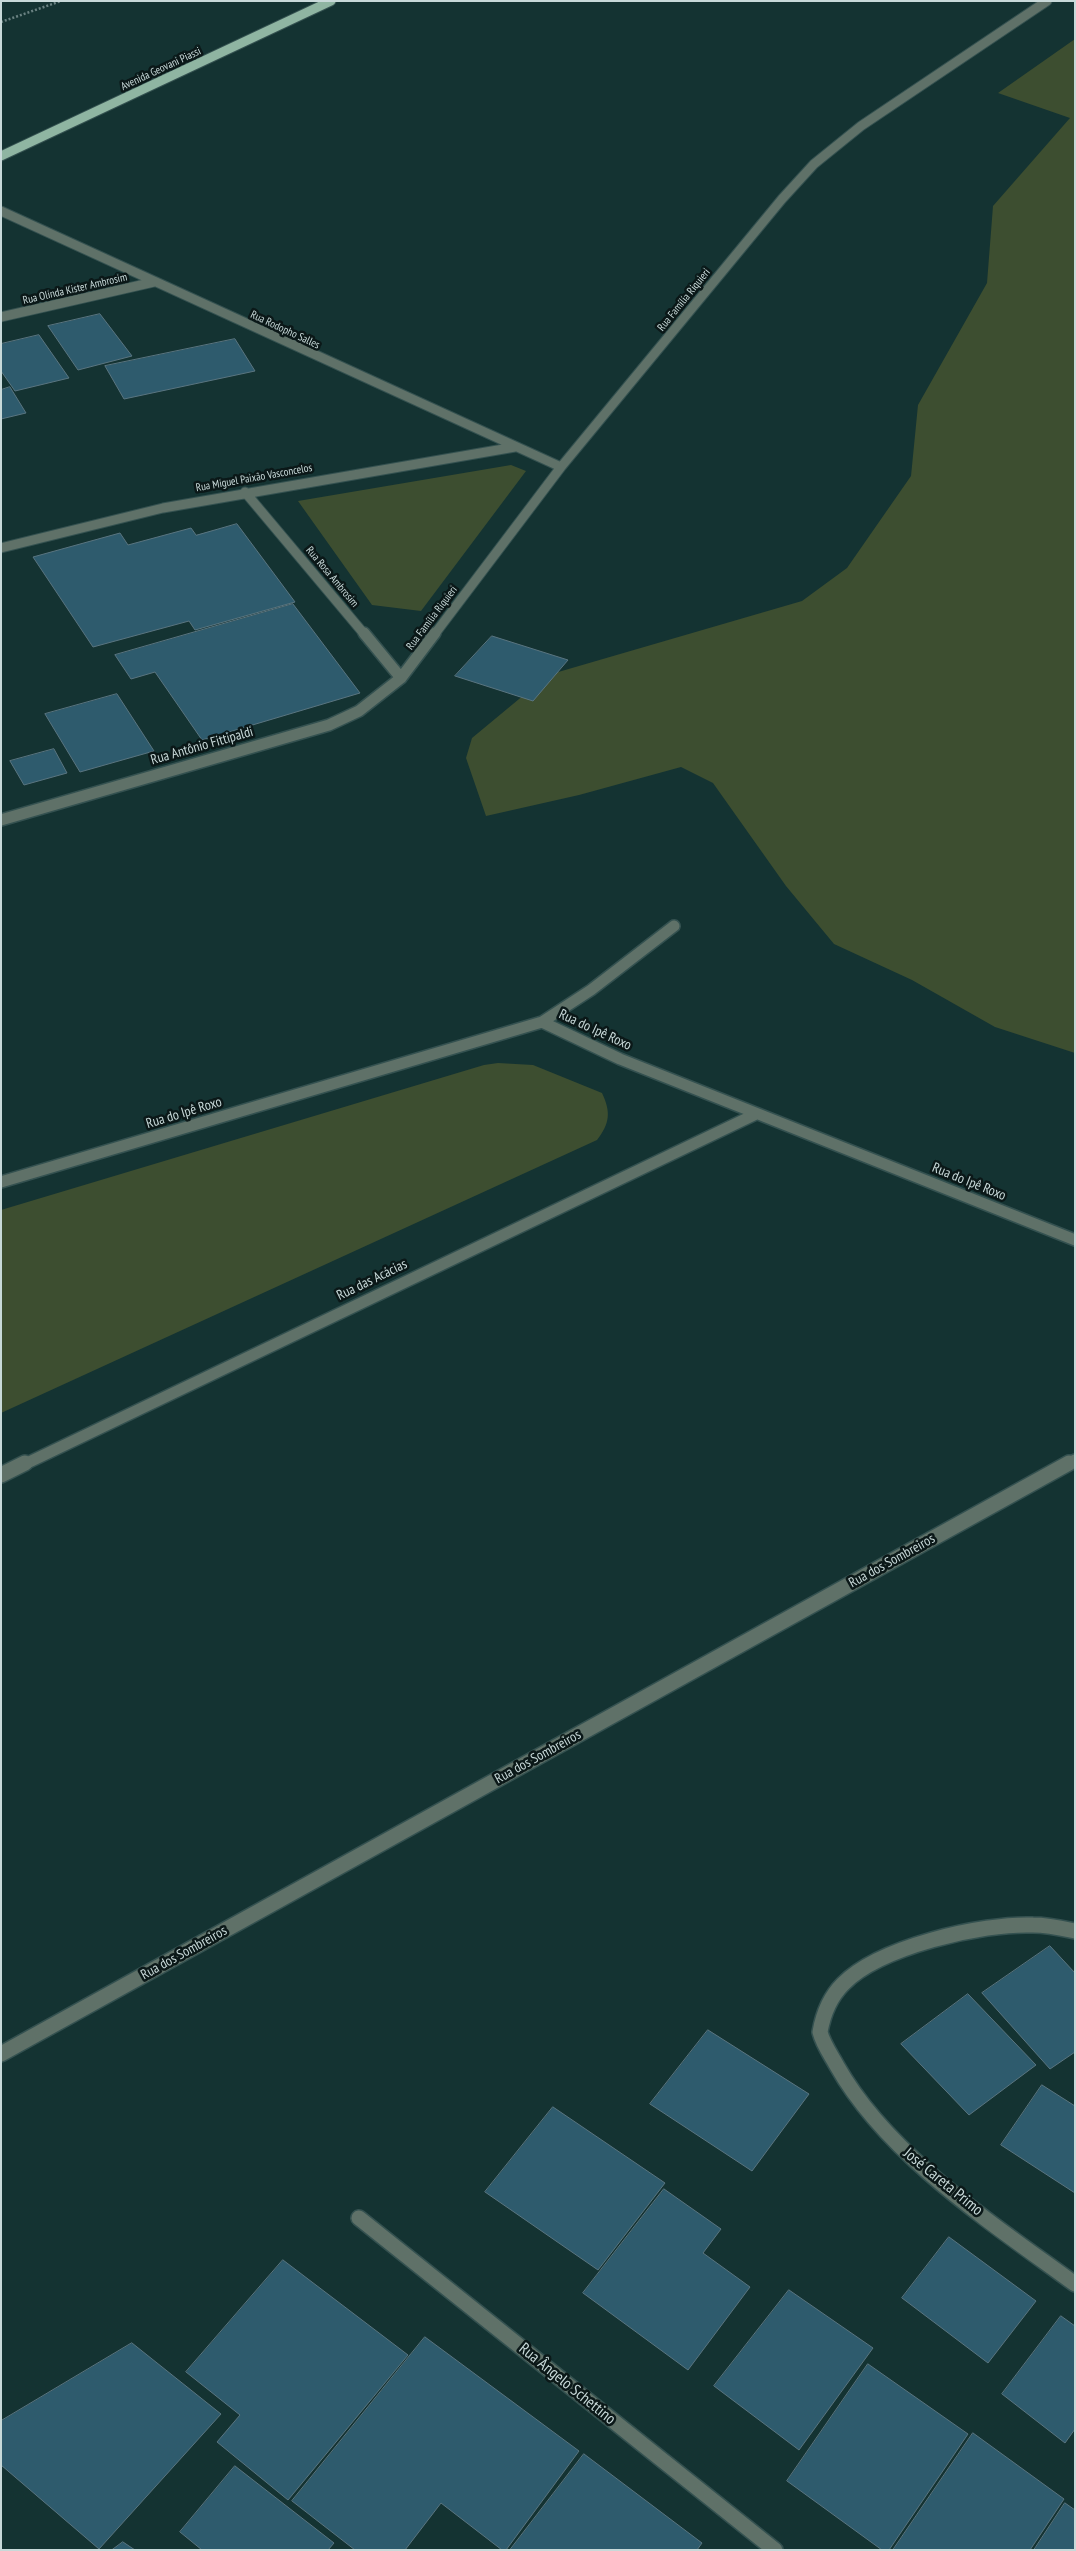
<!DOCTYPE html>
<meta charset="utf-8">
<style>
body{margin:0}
#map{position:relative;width:1076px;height:2551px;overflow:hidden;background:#143332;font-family:"PT Sans Narrow",sans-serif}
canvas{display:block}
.frame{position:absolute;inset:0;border:2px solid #c8d9d9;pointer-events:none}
</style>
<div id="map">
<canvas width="1076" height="2551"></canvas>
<div class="frame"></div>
</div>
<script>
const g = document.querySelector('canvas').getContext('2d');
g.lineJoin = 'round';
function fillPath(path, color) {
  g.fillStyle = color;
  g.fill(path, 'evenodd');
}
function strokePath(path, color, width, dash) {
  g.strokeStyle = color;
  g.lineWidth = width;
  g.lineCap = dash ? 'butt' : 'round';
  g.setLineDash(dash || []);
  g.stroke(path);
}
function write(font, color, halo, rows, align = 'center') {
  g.font = font + ' "PT Sans Narrow",sans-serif';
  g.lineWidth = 5;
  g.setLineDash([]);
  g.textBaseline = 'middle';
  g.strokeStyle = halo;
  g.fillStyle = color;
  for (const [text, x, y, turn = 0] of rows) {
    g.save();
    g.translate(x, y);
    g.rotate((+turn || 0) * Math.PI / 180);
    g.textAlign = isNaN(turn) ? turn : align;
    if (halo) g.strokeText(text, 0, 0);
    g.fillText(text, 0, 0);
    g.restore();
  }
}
fillPath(new Path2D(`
 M1075,39V1053L995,1027L912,980L834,944L786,886L713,783L681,767L579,795L486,816L466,758L472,738L548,675L802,601L847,568L911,476L918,405L987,283L993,206L1070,118L998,93Z
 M511,465L526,471L421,611L372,605L298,501Z
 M498,1063L533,1065L602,1093C611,1112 610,1123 597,1140L1,1413V1210L484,1065Z`), '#3d4e30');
const building = new Path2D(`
 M100,314L132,356L78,370L48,326Z
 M39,335L69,378L15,391L1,371V344Z
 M235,339L255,371L124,399L105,366Z
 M10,387L26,413L1,419V390Z
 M237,524L295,602L195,630L189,621L93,647L33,557L120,533L128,545L191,528L196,535Z
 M293,604L360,693L202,740L155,672L131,679L115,655Z
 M492,636L568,660L533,701L455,676Z
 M117,694L154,751L80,772L45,714Z
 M54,749L67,773L24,785L10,761Z
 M1050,1946L1075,1973V2052L1050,2069L982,1993Z
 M968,1994L1036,2065L969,2115L901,2044Z
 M708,2030L809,2094L752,2171L650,2104Z
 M1042,2085L1075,2106V2193L1001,2145Z
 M553,2107L665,2183L598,2270L485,2192Z
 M664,2189L721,2229L703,2253L750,2287L688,2370L583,2293Z
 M949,2237L1036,2301L988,2363L902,2298Z
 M283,2260L408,2355L288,2500L217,2442L240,2415L186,2372Z
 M789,2290L873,2348L799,2450L714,2386Z
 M1061,2316L1075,2326V2429L1065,2443L1002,2394Z
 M425,2337L579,2451L506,2550H502L441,2503L405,2550H355L292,2501Z
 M132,2343L221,2414L99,2549L1,2465V2421Z
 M868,2364L968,2434L889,2550H882L787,2481Z
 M973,2433L1064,2499L1030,2550H893Z
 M584,2454L702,2543L697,2550H510Z
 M235,2466L334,2543L328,2550H202L180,2532Z
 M1065,2503L1075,2510V2550H1034Z
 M123,2542L135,2550H112Z`);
fillPath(building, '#2e5b6d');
strokePath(building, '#5a7580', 1);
const minorFar2 = new Path2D(`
 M1,211L561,467
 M1,317L154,282
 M245,492L365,635
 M1,548L163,508L515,447
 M434,635L561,467L782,199L814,164L861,126L1047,1`);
const minorFar1 = new Path2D(`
 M364,633L401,678
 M1,820L329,725L359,711L401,678L435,633
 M542,1022L591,990L674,926
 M1,1182L542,1022L620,1059L1075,1240
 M23,1465L756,1114
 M1067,1465L1075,1460`);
const minor = new Path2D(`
 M1,1475L25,1463
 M1075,1931C1061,1928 1048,1925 1033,1925C982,1923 879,1947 843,1984C830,1997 823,2015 820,2032C823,2044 831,2055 837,2066C887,2155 993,2224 1075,2284
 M1,2054L1069,1463
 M359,2218L775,2550`);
const major = new Path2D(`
 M1,156L331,1`);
strokePath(minorFar2, '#345150', 11);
strokePath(minorFar1, '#345150', 14);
strokePath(minor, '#345150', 18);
strokePath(major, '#345150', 11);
strokePath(new Path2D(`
 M1,22L61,1`), '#6a8282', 2.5, [2, 2]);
strokePath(minorFar2, '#5f7168', 9);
strokePath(minorFar1, '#5f7168', 11);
strokePath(minor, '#5f7168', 15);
strokePath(major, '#8fb5a2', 9);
write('11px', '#c8d9d9', '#0b1818', [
 ["Avenida Geovani Piassi",161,69,-25],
 ["Rua Olinda Kister Ambrosim",75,289,-13],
 ["Rua Família Riquieri",684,300,-51],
 ["Rua Rodopho Salles",285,330,25],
 ["Rua Miguel Paixão Vasconcelos",254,478,-10],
 ["Rua Rosa Ambrosim",332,577,50],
 ["Rua Família Riquieri",432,618,-53]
]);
write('14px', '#c8d9d9', '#0b1818', [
 ["Rua Antônio Fittipaldi",202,746,-16],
 ["Rua do Ipê Roxo",595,1030,25],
 ["Rua do Ipê Roxo",184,1113,-17],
 ["Rua do Ipê Roxo",969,1182,22],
 ["Rua das Acácias",372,1280,-26],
 ["Rua dos Sombreiros",892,1561,-29],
 ["Rua dos Sombreiros",538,1757,-29],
 ["Rua dos Sombreiros",184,1953,-29]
]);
write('16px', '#c8d9d9', '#0b1818', [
 ["José Careta Primo",943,2182,39],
 ["Rua Ângelo Schettino",567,2384,39]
]);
</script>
